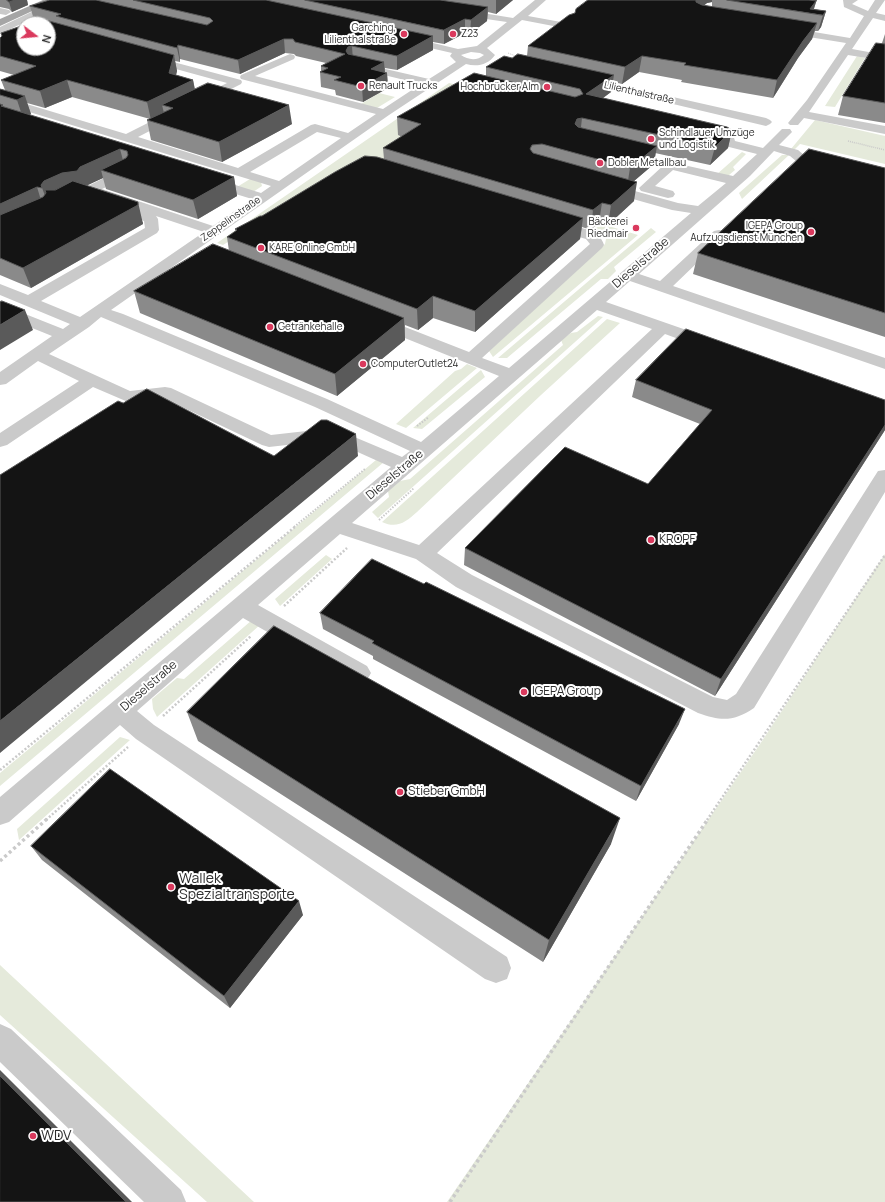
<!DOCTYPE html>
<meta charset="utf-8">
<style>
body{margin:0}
#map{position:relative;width:885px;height:1202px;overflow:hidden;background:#fff;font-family:Manrope,sans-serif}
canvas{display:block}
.north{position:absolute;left:16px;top:16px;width:40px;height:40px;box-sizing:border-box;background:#fff;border:1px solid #ababab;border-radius:50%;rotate:106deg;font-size:11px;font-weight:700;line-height:16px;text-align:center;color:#2d2d2d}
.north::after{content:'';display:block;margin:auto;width:14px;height:18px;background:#da395d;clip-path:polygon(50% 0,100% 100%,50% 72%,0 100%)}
</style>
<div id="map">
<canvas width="885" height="1202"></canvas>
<div class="north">N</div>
</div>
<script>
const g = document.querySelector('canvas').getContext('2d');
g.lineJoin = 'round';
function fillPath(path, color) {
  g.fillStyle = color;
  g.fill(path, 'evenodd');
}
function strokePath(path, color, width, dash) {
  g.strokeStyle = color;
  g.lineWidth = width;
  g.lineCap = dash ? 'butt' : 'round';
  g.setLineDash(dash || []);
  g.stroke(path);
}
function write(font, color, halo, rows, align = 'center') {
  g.font = font + ' Manrope,sans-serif';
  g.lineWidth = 4;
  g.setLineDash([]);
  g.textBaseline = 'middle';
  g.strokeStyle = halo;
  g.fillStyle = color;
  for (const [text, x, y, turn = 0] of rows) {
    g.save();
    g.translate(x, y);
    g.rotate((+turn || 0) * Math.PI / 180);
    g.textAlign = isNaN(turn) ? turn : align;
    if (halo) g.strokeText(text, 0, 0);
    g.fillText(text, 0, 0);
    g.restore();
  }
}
fillPath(new Path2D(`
 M857,56L865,58L835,107L825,106Z
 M449,83L474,89L398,135L421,143L393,161L343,171L223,245L217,243Z
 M379,93L395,97L377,108L361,104Z
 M815,120L885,136V164L800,144L794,150L791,149Z
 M742,152L746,154L733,167L735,170L729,175H716Z
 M782,155H789L742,199L739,193Z
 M250,179L261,182L262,186L253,192L237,187Z
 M599,223L638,235L493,357L489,351L605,244L606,239L598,231L592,229Z
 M651,228L656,232L614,267L616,271L608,279H601L507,358H498Z
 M598,316L603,317L378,518L372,512L389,497L388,491L400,481L410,479L563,345L561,340L571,333L577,332Z
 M607,319L620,323L541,395L417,512C406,522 397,529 382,522Z
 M467,364L477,368L406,428L396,424L455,371L461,369Z
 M481,370L485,377L422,429L413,428Z
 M376,460L384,462L0,786V773Z
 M885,554V1202H447L760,744Z
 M326,555L332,559L280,606L275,599Z
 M252,620L261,624L157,717L153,709L152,699L177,678L184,679Z
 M120,737L130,740L19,840L17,829Z
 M0,965L254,1202H207L0,1015Z`), '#e5eadb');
strokePath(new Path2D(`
 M508,53L518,57`), '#cacaca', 1, [1, 1]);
strokePath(new Path2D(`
 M848,141L885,150`), '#cacaca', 1.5, [1, 1]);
strokePath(new Path2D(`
 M417,426L429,417
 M379,520L414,488
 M294,527L365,469`), '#cacaca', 2, [1.5, 1.5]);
strokePath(new Path2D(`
 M284,606L347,548
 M163,716L251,636
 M0,770L296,526
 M46,820L128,747
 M707,820L885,555`), '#cacaca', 2.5, [2, 2]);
strokePath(new Path2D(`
 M0,861L47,819
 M450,1202L708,819`), '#cacaca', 3.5, [3, 3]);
fillPath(new Path2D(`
 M60,0H74L72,2L54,8L0,34V27L48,4Z
 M535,0H546L528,16L572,24L574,26L572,28L569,29L522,20L487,48L495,55C488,65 477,67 466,64L389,115L111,310L123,314L327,399L421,442L499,376L370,324L368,321L370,318L376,316L382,318L469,352L590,244L586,239L548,228L546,225L548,222L553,221C568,224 601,229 604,245L602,248L482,358L509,368L691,213L672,210L601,190L599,187L601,184L606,183L678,203L698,206L726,183L673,170L655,186L673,191L675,194L673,197L668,198L641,191L639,188L666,163L670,162L733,176L757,154L725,146L722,136L704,132L702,129L704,126L708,125L732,131L735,141L763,148L782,129H790L792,132L779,145L798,150L804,155L885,176V184L796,161L790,156L774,151L750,176L639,274L660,281L714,231L719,230L724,231L726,234L724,237L673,286L885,358V369L630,281L606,302L715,340L717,344L715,348L709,349L703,348L665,334L437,553L472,575L713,697L727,700L736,694L878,471L885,470V492L754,708C733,722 721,721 698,713L456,587L416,559L340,534L258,605L367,666L371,673L367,680L359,683L351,680L243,618L137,711L154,725L507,957L511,968L507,979L496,983L485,979L136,739L120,725L9,822L0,825V797L391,467L331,440L269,447L262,445L163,398L128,402L93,387L7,445L0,447V433L79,381L38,361L6,384L0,385V372L52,336L0,315V304L63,329L70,324L0,295V284L28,295L145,228L144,221L108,209L106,206L108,203L115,202L86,193L84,190L86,187L120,170H130L131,173L130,176L102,189L213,226L252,199L203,184L201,181L203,178H213L261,193L271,186L0,103V96L126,134L227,83L143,60L142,58L143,56L147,55L241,80L242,82L241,84L138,137L238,168L311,125L315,124L348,133L376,114L241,79L240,77L241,75L290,54L294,55L295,57L294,59L255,76L383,109L421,84L351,67L350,65L351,63L355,62L429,79L456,62L450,56L452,53L400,41L399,39L400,37L404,36L458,49L477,46L507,22L458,15L453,12L455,10L458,9L513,18ZM471,52L480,53L484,55C477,61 468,60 461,55ZM317,132L341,138L279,181L250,172ZM156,216L204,232L80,317L41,301L157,233L159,230L158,219ZM597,310L652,329L419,545L352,523ZM101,317L315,407L410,451L402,457L333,428L271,435L171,388L165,387L130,391L49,354L89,327Z
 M843,0H858L852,4L868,11L875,0H885L876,13L885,15V21L873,18L852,49L885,55V61L848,55L809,112L885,126V134L804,118L798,125H790L788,123L807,100L846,43L784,33L779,30L784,27L850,38L864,16L844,7Z
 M0,8L9,10L11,12L6,15L0,14Z
 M584,77L766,118L770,120L772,122L770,124L766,126L580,82L579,80Z
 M0,1024L11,1029L181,1190L186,1202H144L0,1062Z`), '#cacaca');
fillPath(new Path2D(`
 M43,0H56L0,26V19Z`), '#a5a5a5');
fillPath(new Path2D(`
 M0,0H27L28,5L12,12L9,9L0,7Z
 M50,0H513L496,14L488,12L487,21L470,34L465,33L444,44L433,42V50L397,70L385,68V73H387L388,88L363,102L336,95L335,90L321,87L320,72L321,71V66L326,63L296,56L294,54L285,53L240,74L180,59V62L175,61L177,71L176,75L193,80L195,89L292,124L222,162L151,140L147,120L150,119L72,97L45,108L27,103L31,114L29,115L234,177L237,196L198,219L106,189L103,178L86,185L143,222V224L31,288L0,275V89L5,90L1,80L14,75L0,71V38L36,21L34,20L30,6Z
 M588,0H817L816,2L814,9L826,11L821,27L818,31H815L812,39L798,58L773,98L681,82L682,80L639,72L622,84L613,82L611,92L603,98L732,130L728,148L710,165L655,153L654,164L634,181V201L608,225L599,222L591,230L582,227L580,239L475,332L433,318L418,330L405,325V340L337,396L140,313L134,291L229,251L227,237L236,231L235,229L262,216L384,159L383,148L402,137L398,135L397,117L486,76V67L512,58L527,56L528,46L575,13ZM712,2V7L704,5L707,3Z
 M885,34V123L838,115L843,96L882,43Z
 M885,168V337L693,274L698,253Z
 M636,380L885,400V430L715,696L464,565L465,548L648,484L700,424L632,397Z
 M320,613L679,724L636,801L373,659V656L323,629Z
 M187,712L611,844L543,962L198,741Z
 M31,846L303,915L230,1008L42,860Z`), '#8a8a8a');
fillPath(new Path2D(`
 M15,0H27L28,5L12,12L9,2Z
 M496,0H513L496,14Z
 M696,0H712V2L707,3L693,15Z
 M809,0H817L816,2L812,14L809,13Z
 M488,7L487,21L470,34L471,20Z
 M826,11L821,27L818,31L823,15Z
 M465,19V33L444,44V30Z
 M817,23L812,39L798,58L773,98L777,80L803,41Z
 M433,36V50L397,70V56Z
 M284,39L285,53L240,74L238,60Z
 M178,45L180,59V62L177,48Z
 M352,46L353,61L346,51L348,47Z
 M174,55L177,71L172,90L169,73Z
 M642,56L639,72L622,84L625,67Z
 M384,62L385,74L387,73L388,88L363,102L362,87L371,69Z
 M614,75L611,92L584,112L586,94Z
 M67,80L72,97L45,108L40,91Z
 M193,80L196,97L162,105L164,113L151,120L147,102Z
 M25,96L31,114L23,118L17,100Z
 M289,105L292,124L222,162L219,142Z
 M582,118L580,136L575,124L577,119Z
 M732,130L728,148L710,165L715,147Z
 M657,146L654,164L627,187L630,168Z
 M120,149L125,168L101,170L103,178L48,204L41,185L44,181L62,173L80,167Z
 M234,177L237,196L198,219L193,200Z
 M637,182L634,201L608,225L611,205Z
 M37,187L43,207L0,227V204Z
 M138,202L143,224L31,288L23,268Z
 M602,203L599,222L591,230L593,210Z
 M583,218L580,239L475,332V311Z
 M433,296V318L418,330L417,309Z
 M25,310L33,330L0,350V325Z
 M404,318L405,340L337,396L335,374Z
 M885,425V430L715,696L721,679Z
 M356,434L358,456L0,753V721Z
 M685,709L679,724L636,801L641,786Z
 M620,818L611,844L543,962L549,940Z
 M299,901L303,915L230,1008L224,996Z
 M0,1070L132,1202H126L0,1076Z`), '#5a5a5a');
const building = new Path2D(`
 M7,0H15L9,2Z
 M50,0H96L207,25L213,21L210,18L133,0H266L433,36L397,56L352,46L348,47L346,51L348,54L384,62L371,69L387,73L362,87L334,80L341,77L320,72L328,68L321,66L345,54L295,42L293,39H284L238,60L178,45L177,48L56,16L61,14L30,6Z
 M305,0H440L488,7L471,20L465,19L444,30Z
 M588,0H696V2L702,5L817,23L803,41L777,80L684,65L686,63L642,56L625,67L528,46L569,15L575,13L576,9Z
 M727,0H809L816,1L810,9L826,11L823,15Z
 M42,19L174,55L169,73L193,80L147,102L67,80L40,91L1,80L36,66L0,56V38L2,36L1,33L24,25V48H48V24H26Z
 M876,43L885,44V103L843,96Z
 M518,54L614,75L586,94L727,127L732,130L715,147L582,118L577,119L575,124L578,127L657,146L630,168L542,144L532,145L530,149L533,153L637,182L611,205L602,203L593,210L383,148L421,124L397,117L474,73L575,97L583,94L580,89L486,67L504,56L512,58Z
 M208,83L289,105L219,142L147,120L173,108L162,105Z
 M0,89L25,96L17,100L0,95Z
 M0,104L3,105L1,106L234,177L193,200L101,170L126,158L128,155L127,151L120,149L80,167L77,171L62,173L44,181L41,185L42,188L37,187L0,204Z
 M809,149L885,168V313L698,253Z
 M365,156L377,157L583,218L475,311L433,296L417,309L227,237L237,230L235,229L260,216H262L335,172Z
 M73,181L138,202V205L23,268L0,258V215L43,197L46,193L45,190H55Z
 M213,244L404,318L335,374L134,291Z
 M2,301L25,310L0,325V302Z
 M686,329L885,400V425L721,679L465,548L565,447L648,484L712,410L636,380Z
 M147,389L274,456L321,420H327L356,434L0,721V475L118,401L123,403Z
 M372,559L424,584L426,582L685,709L641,786L372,643L374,641L320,613Z
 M274,626L620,818L549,940L187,712Z
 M110,769L299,901L224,996L31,846Z
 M0,1076L126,1202H0Z`);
fillPath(building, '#141414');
strokePath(building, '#5a5a5a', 1);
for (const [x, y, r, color] of [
 [404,34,4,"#da395d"],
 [453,34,4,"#da395d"],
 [361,86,4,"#da395d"],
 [547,87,4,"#da395d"],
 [651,139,4,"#da395d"],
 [600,163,4,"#da395d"],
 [636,228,4,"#da395d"],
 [811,232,4,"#da395d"],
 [261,248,4,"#da395d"],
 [270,327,4,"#da395d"],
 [363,364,4,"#da395d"],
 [651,540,4,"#da395d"],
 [524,692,4,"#da395d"],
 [400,792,4,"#da395d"],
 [171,887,4,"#da395d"],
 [33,1136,4,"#da395d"]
]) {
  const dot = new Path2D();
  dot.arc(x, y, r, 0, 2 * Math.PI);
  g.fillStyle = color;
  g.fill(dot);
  strokePath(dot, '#fff', 1.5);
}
write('10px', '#2d2d2d', '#fff', [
 ["Garching,",396,28,"right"],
 ["Lilienthalstraße",396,40,"right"],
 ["Z23",461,34],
 ["Renault Trucks",369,86],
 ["Hochbrücker Alm",539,87,"right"],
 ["Schindlauer Umzüge",659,133],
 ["und Logistik",659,145],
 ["Dobler Metallbau",608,163],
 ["Bäckerei",628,222,"right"],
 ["Riedmair",628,234,"right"],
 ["IGEPA Group",803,226,"right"],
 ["Aufzugsdienst München",803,238,"right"],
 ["KARE Online GmbH",269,248],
 ["Getränkehalle",278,327],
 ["ComputerOutlet24",371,364]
], 'left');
write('10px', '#2d2d2d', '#fff', [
 ["Lilienthalstraße",639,93,13],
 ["Zeppelinstraße",231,219,-35]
]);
write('12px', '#2d2d2d', '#fff', [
 ["Dieselstraße",641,263,-41],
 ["Dieselstraße",395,475,-40],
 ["Dieselstraße",149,686,-41]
]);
write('12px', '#2d2d2d', '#fff', [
 ["KROPF",659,540],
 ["IGEPA Group",532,692],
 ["Stieber GmbH",408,792]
], 'left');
write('14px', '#2d2d2d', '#fff', [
 ["Wallek",179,879],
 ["Spezialtransporte",179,895],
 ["WDV",41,1136]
], 'left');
</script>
